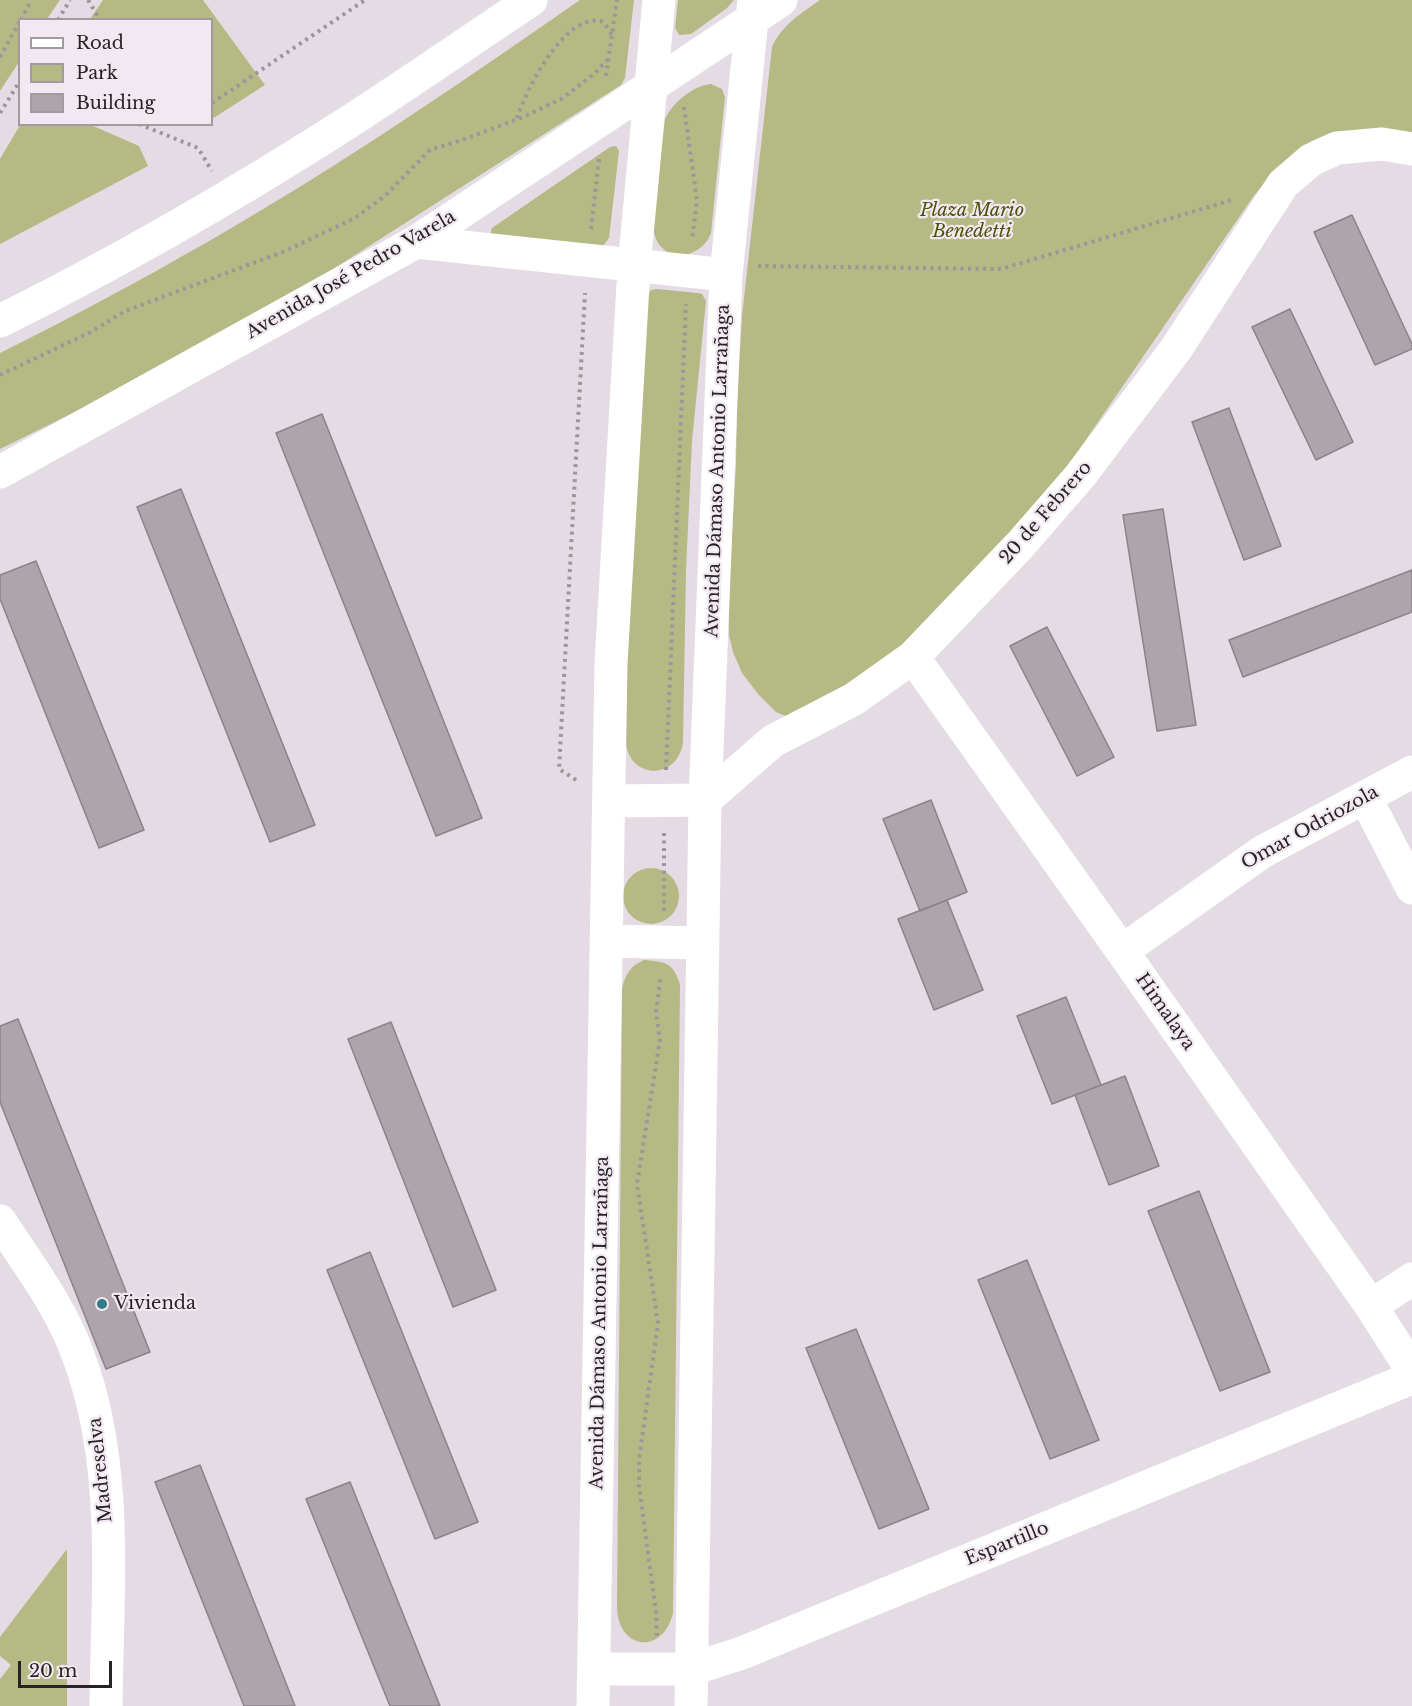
<!DOCTYPE html>
<meta charset="utf-8">
<style>
body{margin:0}
#map{position:relative;width:1412px;height:1706px;overflow:hidden;background:#e5dbe4;font-family:"Libre Baskerville",serif}
canvas{display:block}
.legend{position:absolute;left:18px;top:18px;width:195px;height:108px;box-sizing:border-box;background:#f2e8f1;border:2px solid #a19aa0;margin:0;padding:8px 10px;list-style:none;font-size:18px;color:#272427}
.legend li{display:flex;align-items:center;gap:12px;height:30px}
.legend b{width:30px;border:2px solid #a19aa0}
.scale{position:absolute;left:18px;top:1661px;width:94px;height:27px;box-sizing:border-box;border:3px solid #272427;border-top:0;padding-left:8px;font-size:18px;line-height:21px;white-space:nowrap;color:#272427;-webkit-text-stroke:4px #f2e8f1;paint-order:stroke}
</style>
<div id="map">
<canvas width="1412" height="1706"></canvas>
<ul class="legend">
<li><b style="height:8px;background:#fff"></b>Road</li>
<li><b style="height:16px;background:#b5b983"></b>Park</li>
<li><b style="height:16px;background:#ada4ac"></b>Building</li>
</ul>
<div class="scale">20 m</div>
</div>
<script>
const g = document.querySelector('canvas').getContext('2d');
g.lineJoin = 'round';
function fillPath(path, color) {
  g.fillStyle = color;
  g.fill(path, 'evenodd');
}
function strokePath(path, color, width, dash) {
  g.strokeStyle = color;
  g.lineWidth = width;
  g.lineCap = dash ? 'butt' : 'round';
  g.setLineDash(dash || []);
  g.stroke(path);
}
function write(font, color, halo, rows, align = 'center') {
  g.font = font + ' "Libre Baskerville",serif';
  g.lineWidth = 4.5;
  g.setLineDash([]);
  g.textBaseline = 'middle';
  g.strokeStyle = halo;
  g.fillStyle = color;
  for (const [text, x, y, turn = 0] of rows) {
    g.save();
    g.translate(x, y);
    g.rotate((+turn || 0) * Math.PI / 180);
    g.textAlign = isNaN(turn) ? turn : align;
    if (halo) g.strokeText(text, 0, 0);
    g.fillText(text, 0, 0);
    g.restore();
  }
}
fillPath(new Path2D(`
 M0,0H60L47,19L20,20L19,62L0,91Z
 M103,0H203L265,85L212,119V20L90,19Z
 M580,0H634L625,78L621,85L302,289L101,399L0,449V353C139,284 275,206 404,120C463,81 522,40 580,0Z
 M678,0H734L727,8L691,34L679,35L675,28Z
 M820,0H1412V138C1392,136 1371,130 1351,131C1306,132 1279,165 1253,197L1054,486L904,646L860,680L790,718L776,712L758,694L742,673L733,652L729,635L728,604L736,465L737,403L742,316L772,47C782,25 800,14 820,0Z
 M711,84L722,89L725,97L711,233C701,260 662,265 654,233C652,222 655,208 657,197C659,171 662,145 665,119C672,103 694,85 711,84Z
 M20,125H91L139,146L148,166L0,244V159Z
 M616,146L619,151L609,238L603,246L490,235L492,228L610,147Z
 M656,289L698,293L702,294L706,301L692,441L686,570L683,742C678,780 631,780 626,744L627,639L648,295L651,290Z
 M623 896a28 28 0 1 1 56 0a28 28 0 1 1-56 0Z
 M644,960C665,962 673,962 680,984L673,1613C663,1656 617,1650 617,1606L622,989C625,975 630,966 644,960Z
 M67,1549V1706H0V1679L11,1665L0,1656V1637Z`), '#b5b983');
const building = new Path2D(`
 M1352,215L1412,344V349L1375,365L1314,232Z
 M1290,309L1353,442L1316,460L1252,327Z
 M1229,408L1281,546L1244,560L1192,422Z
 M322,414L482,818L436,836L276,433Z
 M181,489L315,825L270,842L137,507Z
 M1163,509L1196,725L1157,731L1123,515Z
 M36,561L144,830L99,848L0,599V575Z
 M1412,570V612L1243,677L1229,640Z
 M1047,627L1114,757L1077,776L1010,646Z
 M931,800L967,892L920,911L883,819Z
 M947,900L983,990L934,1010L898,919Z
 M1066,997L1101,1085L1052,1104L1017,1016Z
 M18,1019L150,1352L106,1369L0,1102V1026Z
 M391,1022L496,1290L453,1307L348,1039Z
 M1125,1076L1159,1166L1109,1185L1075,1095Z
 M1199,1191L1270,1372L1220,1391L1148,1211Z
 M370,1252L478,1522L435,1539L327,1270Z
 M1027,1260L1099,1440L1050,1459L978,1280Z
 M856,1329L929,1509L879,1529L806,1348Z
 M200,1465L295,1706H244L155,1482Z
 M350,1482L440,1706H390L306,1499Z`);
fillPath(building, '#ada4ac');
strokePath(building, '#8b828a', 1.5);
strokePath(new Path2D(`
 M88,0L100,20
 M21,20L31,0
 M58,20L70,0
 M0,57L20,21
 M606,76L617,0
 M212,103L365,0
 M684,107L697,201L692,239
 M0,113L20,81
 M517,118C527,89 558,27 591,21C596,20 600,20 604,23C607,26 610,32 612,35
 M139,124L198,148L212,171
 M591,229L599,159
 M758,266L1001,269L1235,199
 M0,375L91,332L125,311L283,252L355,218L385,196L430,150L465,139L523,117L563,98L594,74L607,60
 M666,770L686,304
 M576,780L559,769L585,293
 M664,911V831
 M657,1636L656,1612L639,1486V1460L658,1323L637,1184L660,1040L656,1012L661,975`), '#9c959c', 4, [3, 4.5]);
strokePath(new Path2D(`
 M416,242L726,275
 M0,321C117,263 231,197 341,127C405,86 468,42 531,0
 M0,472L416,242L781,0
 M913,657L1122,951L1371,1306L1412,1370
 M1365,797L1412,888
 M609,801L705,800L773,741L854,699L913,657L1020,545L1080,476L1176,349L1283,184L1311,160L1337,148L1382,144L1412,149
 M607,941L703,943
 M1122,951L1262,852L1412,772
 M0,1221C28,1264 61,1307 78,1355C120,1466 107,1589 106,1706
 M1371,1306L1412,1279
 M594,1669H692L742,1653L1412,1378
 M593,1706L611,664L634,267L659,0
 M691,1706L705,800L726,275L754,0`), '#fff', 33);
for (const [x, y, r, color] of [
 [102,1304,6,"#337b84"]
]) {
  const dot = new Path2D();
  dot.arc(x, y, r, 0, 2 * Math.PI);
  g.fillStyle = color;
  g.fill(dot);
  strokePath(dot, '#f2e8f1', 2);
}
write('italic 18px', '#4f5106', '#f2e8f1', [
 ["Plaza Mario",972,211],
 ["Benedetti",972,232]
]);
write('18px', '#272427', '#f2e8f1', [
 ["Avenida José Pedro Varela",351,275,-30],
 ["Avenida Dámaso Antonio Larrañaga",718,471,-88],
 ["20 de Febrero",1046,513,-49],
 ["Omar Odriozola",1310,828,-29],
 ["Himalaya",1165,1012,55],
 ["Avenida Dámaso Antonio Larrañaga",600,1323,-89],
 ["Madreselva",101,1470,-96],
 ["Espartillo",1007,1544,-22]
]);
write('18px', '#272427', '#f2e8f1', [
 ["Vivienda",114,1304]
], 'left');
</script>
